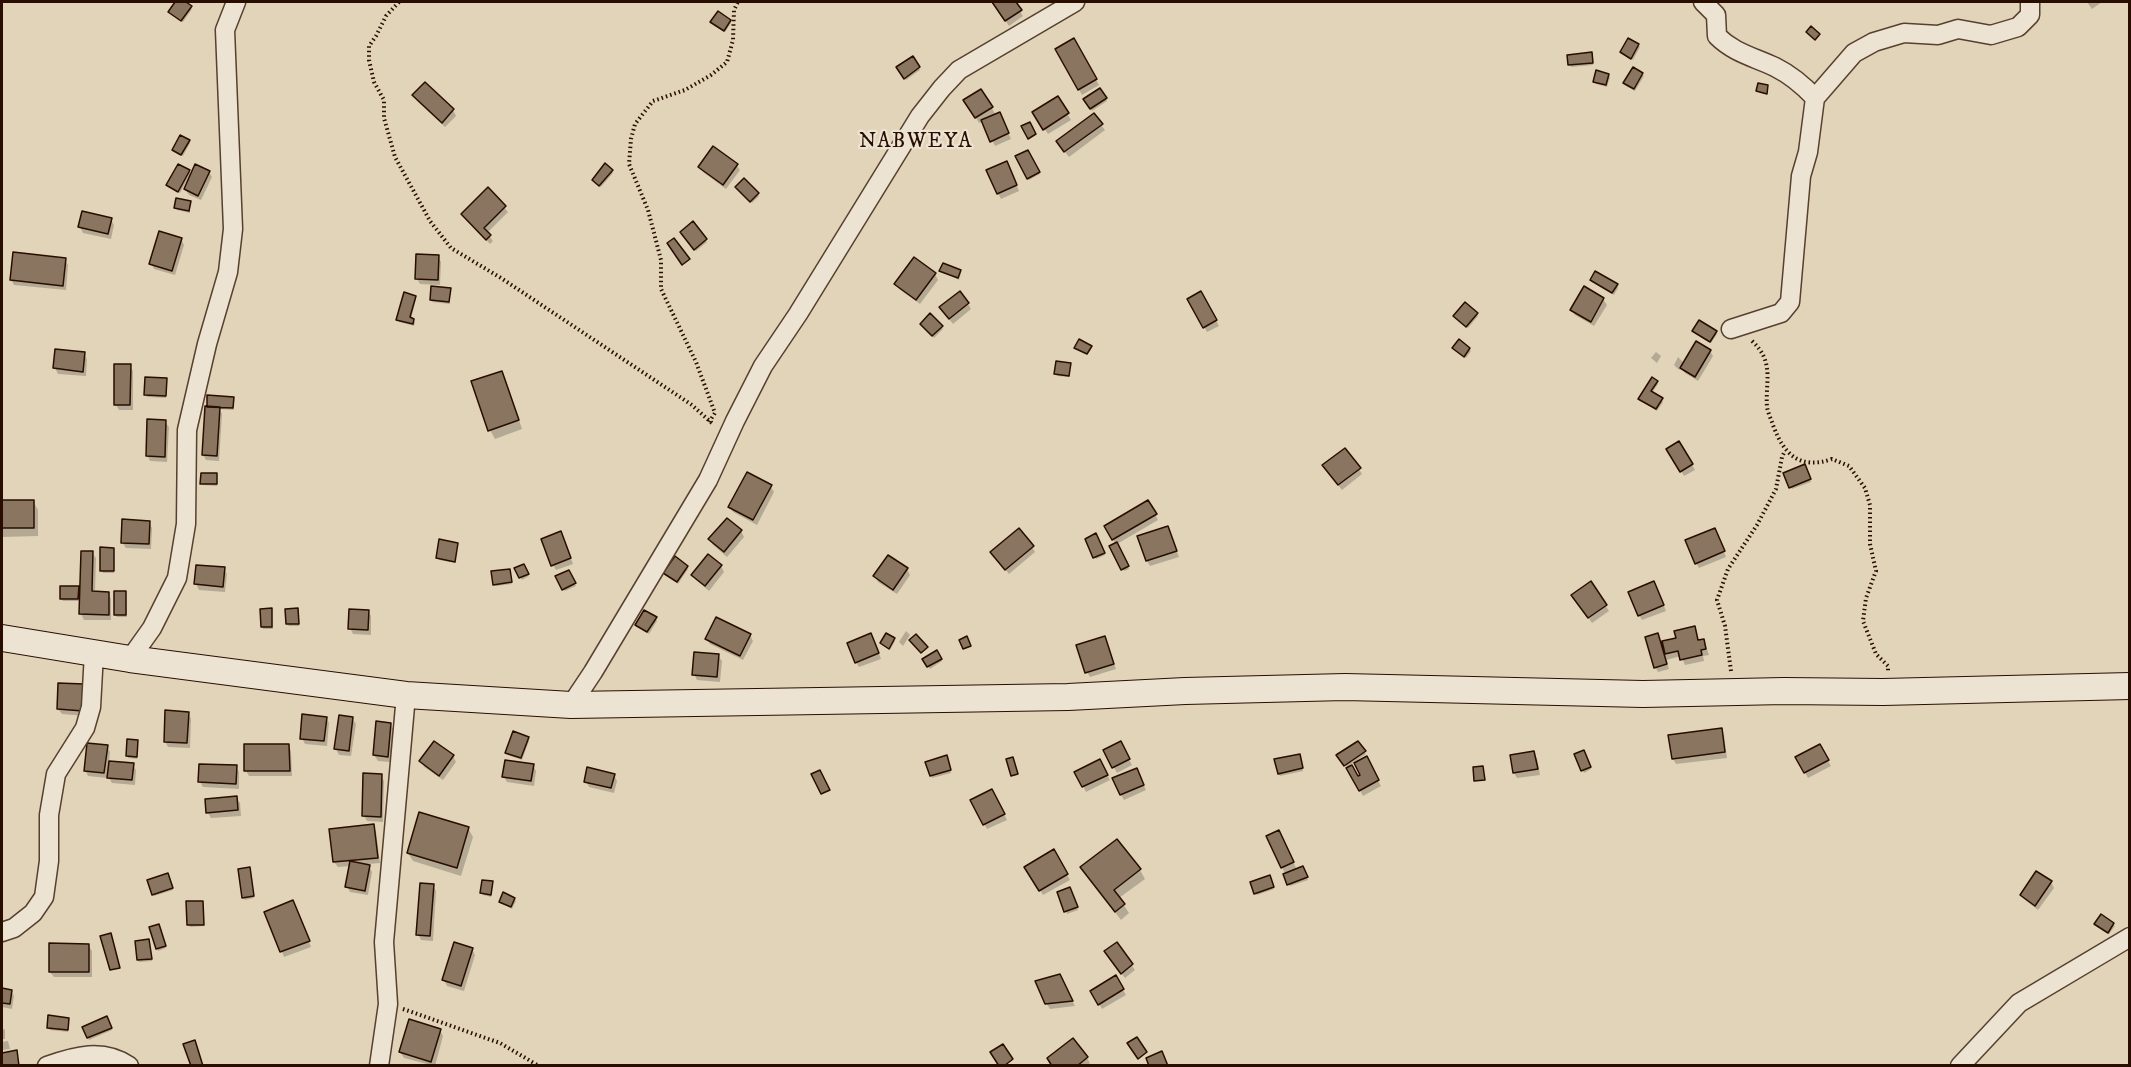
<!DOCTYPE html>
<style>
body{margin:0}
#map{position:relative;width:2131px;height:1067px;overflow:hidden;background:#e1d4b9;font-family:"IM FELL DW Pica",serif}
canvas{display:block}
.frame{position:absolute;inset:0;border:3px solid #290e00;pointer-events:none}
</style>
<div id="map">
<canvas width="2131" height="1067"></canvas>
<div class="frame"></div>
</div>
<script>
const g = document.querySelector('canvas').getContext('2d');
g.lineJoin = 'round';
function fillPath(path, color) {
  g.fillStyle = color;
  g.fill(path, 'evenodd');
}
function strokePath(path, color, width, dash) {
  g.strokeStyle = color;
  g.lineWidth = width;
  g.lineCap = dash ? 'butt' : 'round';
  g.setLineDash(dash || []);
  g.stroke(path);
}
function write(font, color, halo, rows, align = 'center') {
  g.font = font + ' "IM FELL DW Pica",serif';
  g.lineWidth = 4.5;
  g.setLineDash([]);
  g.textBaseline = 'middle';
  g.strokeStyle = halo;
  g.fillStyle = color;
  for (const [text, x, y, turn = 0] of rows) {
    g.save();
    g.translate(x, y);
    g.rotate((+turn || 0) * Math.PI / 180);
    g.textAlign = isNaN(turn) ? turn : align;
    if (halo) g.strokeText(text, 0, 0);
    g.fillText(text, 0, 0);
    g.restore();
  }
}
fillPath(new Path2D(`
 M177,2H183L192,9L183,22L170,12Z
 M993,2H1014L1023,16L1009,26Z
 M2087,2H2102L2092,9Z
 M730,21L731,23L725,32L713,24Z
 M1073,40L1099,85L1082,95L1057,49Z
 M1638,45L1640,47L1633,60L1622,52Z
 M1592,56L1593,65L1571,67L1570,64Z
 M912,58L920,70L906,80L898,68Z
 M1642,74L1644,76L1635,91L1626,86L1625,83Z
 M1608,75L1610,77L1607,87L1596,84L1595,82Z
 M425,84L453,110L456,116L445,127L417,101L414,95Z
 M1099,90L1107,101L1092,111L1085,99Z
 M981,91L996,115L1002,119L1011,139L995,146L983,121L979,123L965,100Z
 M1057,98L1071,120L1048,134L1034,113Z
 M1101,125L1105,130L1069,157L1061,147Z
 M189,141L190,143L183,156L175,152L174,150Z
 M1027,152L1040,174L1029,180L1017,157Z
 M736,165L740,170L726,189L703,172L700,167Z
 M1009,168L1019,191L1001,199L998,193Z
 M189,171L192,175L209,172L212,177L201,200L189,195L185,189L189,181L187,180L180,193L168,185Z
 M612,171L613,173L601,187L595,182Z
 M488,189L508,212L487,233L493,241L490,244L463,215Z
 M738,189L757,194L759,196L752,203Z
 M190,202V213L177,210L176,208Z
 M111,220L114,225L111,239L83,233L80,227Z
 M693,223L707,242L696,251L683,234Z
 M181,239L184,245L175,275L154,269L151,263Z
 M438,256L441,262L440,285L420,284L417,279Z
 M65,260L68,265L66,290L14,285L11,280Z
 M941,271H960L961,273L959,280Z
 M935,274L938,280L920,304L899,289L896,284Z
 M1592,280L1617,285L1618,288L1614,295Z
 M450,290V304L432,302L431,300Z
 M1201,293L1219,326L1207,332L1189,300Z
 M415,297L416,299L411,319L415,322L414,326L399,322L398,320Z
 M1603,299L1607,305L1594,326L1575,315L1572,310Z
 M968,304L971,309L953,324L944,313Z
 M1466,304L1478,316L1468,328L1456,318Z
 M923,326L941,327L943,329L934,338Z
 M1694,331L1716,332L1717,334L1711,343Z
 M1459,342L1471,351L1466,358L1456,350Z
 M1710,351L1713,356L1698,381L1685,373L1681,367L1679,370L1674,365L1678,357L1684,363Z
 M1656,352L1661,356L1657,363L1651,358Z
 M84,354L87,359L86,376L58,374L55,368Z
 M1070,365V377L1057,376L1056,373Z
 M130,366L133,371V410H119L116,405Z
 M501,373L506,381L522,429L495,439L490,430Z
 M166,380V398L147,397L146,394Z
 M1657,382L1658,384L1652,393L1663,402L1657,411L1641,401Z
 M233,398L234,410L219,409L222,414L219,461L206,460L203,455L206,407Z
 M165,422L169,427L167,462L150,461L147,455Z
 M1679,443L1695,470L1684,476L1668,449Z
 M1805,466L1811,482L1792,489L1785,474Z
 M1359,469L1362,474L1342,490L1327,471Z
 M216,475L217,486L203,485L202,483Z
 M771,487L774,492L757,525L733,512L730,506Z
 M33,501L38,510V536L2,537V502Z
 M1148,502L1158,520L1117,544L1129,569L1124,571L1111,547L1116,545L1106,527Z
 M149,522L152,528L151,549L126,548L122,542Z
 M1168,528L1179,557L1150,566L1147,561Z
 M741,531L744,537L727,557L713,545L710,540Z
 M1095,535L1105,555L1096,559L1087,539Z
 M1717,535L1726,557L1699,568L1696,563Z
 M563,538L573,564L556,570L553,565Z
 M457,544L456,563L439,560L438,558Z
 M1032,547L1035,552L1009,574L995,557Z
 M113,549L114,573H103L102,570Z
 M92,553L96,558L95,593H108L111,599V620H84L81,614V601H63L61,598L78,588L81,593Z
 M708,556L721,566L724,572L709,591L696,580L693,575Z
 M675,558L688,569L678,584L665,573Z
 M523,566L529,576L522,580L516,569Z
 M224,569L227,574L225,592L199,590L196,584Z
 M907,569L910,575L897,594L878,582L875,576Z
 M568,572L576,586L565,591L557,577Z
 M510,573L512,584L496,586L494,584Z
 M1591,583L1609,611L1592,623L1577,601Z
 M1657,589L1666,611L1642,620L1639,615Z
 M126,593L127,617H117L115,615Z
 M262,610H271L273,629H263Z
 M297,610L299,626H289L287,624Z
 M368,611L371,616V635L353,634L350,628Z
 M656,619L657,621L649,634L638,627Z
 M1695,628L1699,642L1703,640L1706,646L1709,655L1703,656L1704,661L1685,665L1681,656L1666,660L1669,669L1658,672L1655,667L1661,643L1677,639Z
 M906,631L910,635L903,646L899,642Z
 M750,635L753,641L743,660L710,644L707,639Z
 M894,639L895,641L890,650L881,643Z
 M874,640L881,659L859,667L856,662Z
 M1107,643L1116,669L1090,677L1087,672Z
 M937,652L942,661L930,669L924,659Z
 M718,656L722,661L720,682L697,680L694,674Z
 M87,691L85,716L62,714L58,709Z
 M188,713L191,719L190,748L168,747L165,741Z
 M326,718L329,723L327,746L305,744L302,738Z
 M352,718L356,724L351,756L339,755L336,749Z
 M390,724L394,730L390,762L378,761L374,755Z
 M1721,729L1724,735L1727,758L1676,764L1673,759Z
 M528,738L529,741L522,760L508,755L507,752Z
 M137,741V759L128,758L127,755Z
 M434,743L453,756L456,762L443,780L424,767L421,761Z
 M1120,743L1132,765L1117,773L1105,751Z
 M1358,743L1366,754L1350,765L1358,778L1362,775L1366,759L1381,786L1363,796L1347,767L1338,756Z
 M288,745L291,751L292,776H249L246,771Z
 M1819,746L1831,766L1808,778L1797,757Z
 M107,747L110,752L109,762L133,765L136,770L135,785L112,783L107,775V778L88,776L85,770Z
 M1584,752L1591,769L1584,773L1576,755Z
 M1533,753L1537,758L1540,775L1517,778L1514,773L1511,757Z
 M1300,758L1303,771L1280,776L1279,774Z
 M948,759L951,773L932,778L927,763Z
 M1099,761L1110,780L1086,792L1076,772Z
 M533,765L536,771L534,786L507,782L504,777Z
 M236,767L239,772V789L203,787L200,782Z
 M614,775L617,781L614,793L589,787L586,781Z
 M1139,775L1146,790L1124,800L1121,795Z
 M381,776L384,781L383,822L367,821L364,816Z
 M992,791L1007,820L987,829L972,801Z
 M236,798L240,803L241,816L211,818L208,813Z
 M373,826L376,831L380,863L368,864L372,872L368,895L350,892L347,886L351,866L338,867L334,862L331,830Z
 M468,828L473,837L461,876L413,861L408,853Z
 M1282,837L1297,870L1302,868L1308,880L1290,886L1282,867Z
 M1053,851L1070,880L1043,895L1026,867Z
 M249,869L254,898L245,900L243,897Z
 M1140,870L1145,879L1119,898L1129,913L1121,920L1087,876Z
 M169,877L173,890L154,896L153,894Z
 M1270,879L1274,889L1257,895L1255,893Z
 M2051,882L2054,888L2038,910L2025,900L2021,895Z
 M492,883L491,897L483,895L482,893Z
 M433,886L436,891L433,941L421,940L418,934Z
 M1071,891L1078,910L1067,914L1059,893Z
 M514,899L516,901L512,909L501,902Z
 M202,902L204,926L190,927L189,925Z
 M296,907L311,947L284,957L266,912Z
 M2101,916L2115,926L2109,934L2097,926Z
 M151,928H160L166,948L158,951Z
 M149,940L152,961L139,962L138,960Z
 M1116,944L1135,970L1125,978L1109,957Z
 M88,945L92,951V977H54L50,972Z
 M472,949L475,955L464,991L447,986L444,980Z
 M1059,976L1075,1006L1050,1009L1047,1004Z
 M1115,977L1126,995L1102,1009L1092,991Z
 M2,990L11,991L14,996L12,1009L2,1007Z
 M106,1018L112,1030L89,1040L84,1028Z
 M68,1019V1032L50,1030L48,1027Z
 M2,1028L5,1030V1039H2Z
 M440,1030L443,1036L435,1066L404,1058L400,1052Z
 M8,1041L10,1049L2,1050V1042Z
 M1087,1058L1090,1063L1087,1066H1053Z`), '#0003');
const building = new Path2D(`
 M175,2H186L192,6L181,21L168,12Z
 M992,2H1016L1022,10L1005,21Z
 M718,11L731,20L724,31L710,22Z
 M1811,26L1820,34L1815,40L1806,32Z
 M1074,38L1097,79L1078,90L1055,49Z
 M1628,38L1639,44L1631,59L1620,52Z
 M1592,52L1593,63L1568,65L1567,55Z
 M913,56L920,67L904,79L896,67Z
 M1633,67L1643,73L1634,89L1623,83Z
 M1596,70L1609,74L1606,85L1593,82Z
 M425,82L454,109L442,123L412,95Z
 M1758,83L1768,85L1767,94L1756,91Z
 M1100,88L1107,98L1090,109L1083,99Z
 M981,89L993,107L975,118L963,100Z
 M1058,96L1069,113L1043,130L1032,112Z
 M1000,112L1009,133L990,142L981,120Z
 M1094,113L1103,124L1064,152L1056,141Z
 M1030,122L1036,134L1028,139L1021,126Z
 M180,135L190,140L181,155L172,150Z
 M713,146L738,164L723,185L698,167Z
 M1028,150L1040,172L1027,179L1015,156Z
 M1007,161L1017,185L997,194L986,170Z
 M605,163L613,170L599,186L592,180Z
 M178,164L190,170L178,192L166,185Z
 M195,164L210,171L198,196L184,189Z
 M744,178L759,193L750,202L735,187Z
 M488,187L506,206L484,228L491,235L486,240L461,214Z
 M176,198L191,201L189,211L174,208Z
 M82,211L112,218L108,234L78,227Z
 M693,221L707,239L694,250L680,232Z
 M159,231L182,238L172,271L149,264Z
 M674,238L690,259L682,265L667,243Z
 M13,252L66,258L63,286L10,280Z
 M416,254L439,255L438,280L415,279Z
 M914,257L936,273L916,300L894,284Z
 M943,263L961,270L958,278L939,271Z
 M1595,271L1618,284L1612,293L1590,280Z
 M431,286L451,288L449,302L430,300Z
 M1584,286L1604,298L1591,322L1570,310Z
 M960,291L969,303L949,319L939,307Z
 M1201,291L1217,320L1203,328L1187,299Z
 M404,292L416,296L410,317L414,319L413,324L396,320Z
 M1465,302L1478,313L1466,327L1453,316Z
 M930,313L943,326L932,336L920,324Z
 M1699,320L1717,331L1710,342L1692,331Z
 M1079,339L1092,346L1087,354L1074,348Z
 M1459,339L1470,348L1464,357L1452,348Z
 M1696,341L1711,350L1695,377L1680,368Z
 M55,349L85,352L83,372L53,368Z
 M1056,361L1071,363L1069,376L1054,374Z
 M114,364H131L130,405H114Z
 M502,371L519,420L488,431L471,381Z
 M145,377L167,378L166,396L144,395Z
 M1652,377L1658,381L1651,391L1663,398L1656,409L1638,399Z
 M207,395L234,397L233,408L207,407Z
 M205,406L220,407L217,456L202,455Z
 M147,419L166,420L165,457L146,456Z
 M1679,441L1693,464L1680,472L1666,449Z
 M1345,448L1361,468L1338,485L1322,465Z
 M1805,464L1811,479L1789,488L1783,473Z
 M747,472L772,485L753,520L728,507Z
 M201,473H217V484H200Z
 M2,500H34V528H2Z
 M1148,500L1157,514L1112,540L1104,526Z
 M727,518L742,530L724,552L708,539Z
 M122,519L150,521L149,544L121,543Z
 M1168,526L1177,551L1146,561L1137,536Z
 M1019,528L1034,546L1005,570L990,552Z
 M1715,528L1725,551L1695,564L1685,540Z
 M561,531L571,558L551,566L541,539Z
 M1096,533L1105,553L1093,558L1085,539Z
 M439,539L458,543L455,562L436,558Z
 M1117,542L1129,566L1121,570L1109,546Z
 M100,547L114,548V571H100Z
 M81,551H93L92,591L109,592V615L79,614Z
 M708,554L722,565L705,586L691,575Z
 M888,555L908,568L893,590L873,576Z
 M675,556L688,566L677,582L663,573Z
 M524,564L529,574L519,578L514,568Z
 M196,565L225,567L223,587L194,584Z
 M510,569L512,582L493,585L491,571Z
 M569,570L576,583L562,590L555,576Z
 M1591,581L1607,605L1588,618L1571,595Z
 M1654,581L1664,605L1638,616L1628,592Z
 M60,586H79L78,599H60Z
 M114,591H126V615H114Z
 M272,608V627H261L260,609Z
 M298,608L299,624H286L285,609Z
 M349,609L369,610L368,630L348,629Z
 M644,610L657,617L647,632L635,625Z
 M716,617L751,634L740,656L705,639Z
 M1695,626L1698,640L1704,639L1706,649L1701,650L1702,655L1680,660L1678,651L1665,654L1662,641L1676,638L1674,631Z
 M871,633L879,653L855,663L847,643Z
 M886,633L895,638L889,649L880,643Z
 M1658,633L1667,664L1654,668L1645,637Z
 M916,634L928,647L921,653L909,640Z
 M967,636L971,646L963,649L959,640Z
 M1105,636L1114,664L1085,673L1076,645Z
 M937,650L942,659L927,667L922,659Z
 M694,652L719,654L717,677L692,675Z
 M58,683L84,684L83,711L57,709Z
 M165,710L189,712L187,743L164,742Z
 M302,714L327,717L324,741L300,739Z
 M339,715L353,717L349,751L334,749Z
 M376,721L391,723L388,757L373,755Z
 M1722,728L1725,752L1672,759L1668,735Z
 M513,731L529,737L521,758L505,753Z
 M127,739L138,740L137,757L126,756Z
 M434,741L454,755L439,776L419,761Z
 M1121,741L1130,759L1112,768L1103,750Z
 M1358,741L1366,751L1344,766L1336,755Z
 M87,743L108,745L104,773L84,771Z
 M244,744H289L290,771H244Z
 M1820,744L1829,760L1804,773L1795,757Z
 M1584,750L1591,767L1581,771L1574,754Z
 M1534,751L1538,769L1513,773L1510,755Z
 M1300,754L1303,768L1278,774L1274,759Z
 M947,755L951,770L930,776L925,762Z
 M1367,756L1379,780L1359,791L1346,768L1352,765L1358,776L1360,775L1354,763Z
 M1013,757L1018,774L1011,776L1006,759Z
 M1100,759L1108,775L1082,787L1074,772Z
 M505,760L534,764L531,781L502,777Z
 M109,761L134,763L132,780L107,778Z
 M199,764L237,765L236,784L198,782Z
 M1483,766L1485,780L1474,781L1473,767Z
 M587,767L615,774L611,788L584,782Z
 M1137,768L1144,785L1120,795L1112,778Z
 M820,770L830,790L821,794L811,774Z
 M363,773L382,774L381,817L362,816Z
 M992,789L1005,814L983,825L970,800Z
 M237,796L238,810L206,813L205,799Z
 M419,812L469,827L457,868L407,853Z
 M374,824L378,858L333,862L329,829Z
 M1279,830L1294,862L1281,868L1266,836Z
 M1117,839L1141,869L1114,890L1125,904L1115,912L1080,867Z
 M1054,849L1068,874L1039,891L1024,867Z
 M350,861L370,865L365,891L345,887Z
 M1303,866L1308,877L1287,885L1283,874Z
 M250,867L254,896L242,898L238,869Z
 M2036,871L2052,881L2035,906L2020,895Z
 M168,873L173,888L152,895L147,880Z
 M1270,875L1274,887L1254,894L1250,882Z
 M482,880L493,881L491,895L480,893Z
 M420,883L434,884L430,936L416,935Z
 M1070,887L1078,907L1064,912L1057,892Z
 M503,892L515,898L511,907L499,902Z
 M293,900L310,941L280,952L264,912Z
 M186,901H203L204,925H187Z
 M2101,914L2114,923L2108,933L2094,924Z
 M159,924L166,946L156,949L149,927Z
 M111,933L120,968L110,970L100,936Z
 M149,939L152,959L137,960L135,941Z
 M454,942L473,948L461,986L442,980Z
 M1117,942L1133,964L1121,974L1104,951Z
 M49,943L89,944V972H49Z
 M1060,974L1073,1001L1045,1004L1035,981Z
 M1116,975L1124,989L1098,1005L1090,991Z
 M2,988L12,990L10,1004L2,1003Z
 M48,1015L69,1018L68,1030L47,1028Z
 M107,1016L112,1028L87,1038L82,1027Z
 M409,1019L441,1029L431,1062L399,1052Z
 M1137,1037L1147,1052L1138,1059L1127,1043Z
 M1073,1038L1088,1057L1077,1066H1052L1047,1058Z
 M195,1040L203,1066H191L183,1044Z
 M1003,1044L1013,1059L1004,1066H999L990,1052Z
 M17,1050L19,1066H2V1053Z
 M1162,1051L1168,1066H1149L1146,1058Z`);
fillPath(building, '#897560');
strokePath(building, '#290e00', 1.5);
const street = new Path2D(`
 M1703,2L1716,15L1717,36C1734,53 1754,57 1775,67C1791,75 1803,85 1815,98L1854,53L1874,42L1904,33L1938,35L1958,29L1991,35L2018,27L2030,15V2
 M1731,329L1781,313L1790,302L1801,176L1808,152L1815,98
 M130,659L152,628L177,578L186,524L187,430L207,344L228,272L233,229L225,30L236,2
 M571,705L593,672L708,480L735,421L763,366L798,314L920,116L942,88L959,70L1075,2
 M2,932L14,928L33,913L44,897L49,861V815L56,774L85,728L91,707L94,653
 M47,1066C75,1056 103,1048 129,1066
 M379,1066L388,1004L384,942L406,695
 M1960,1066L2019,1003L2130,937`);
const secondary = new Path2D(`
 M2,638L130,659L406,695L571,705L1068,697L1185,691L1345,687L1643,694L1784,691L1883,692L2130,686`);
strokePath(street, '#57402e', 21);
strokePath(secondary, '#290e00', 28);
strokePath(new Path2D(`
 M399,2L386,16L376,36L369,46V60L374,82L384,100V118L395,157L430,221L451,248L501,278L692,405L714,425
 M1752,341C1775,362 1765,382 1767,407C1768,413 1771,419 1773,425C1784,455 1800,470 1832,459L1849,466L1865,488L1870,505V544L1876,571L1866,598L1863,621L1876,654L1888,666V673
 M709,422L715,413L696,362L661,289V260L648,210L629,164L631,139L635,124L653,101L685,90L711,75L727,62L733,40L734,10L738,2
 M1731,671L1725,626L1717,600L1728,569L1757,525L1776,489L1782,457L1785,451
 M403,1009L500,1043L539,1066`), '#290e00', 4, [1.5, 3]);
strokePath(street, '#ece3d2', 18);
strokePath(secondary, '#ece3d2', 26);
g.letterSpacing = '1.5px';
write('21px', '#290e00', '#ece3d2', [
 ["NABWEYA",916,143]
]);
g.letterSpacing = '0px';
</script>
